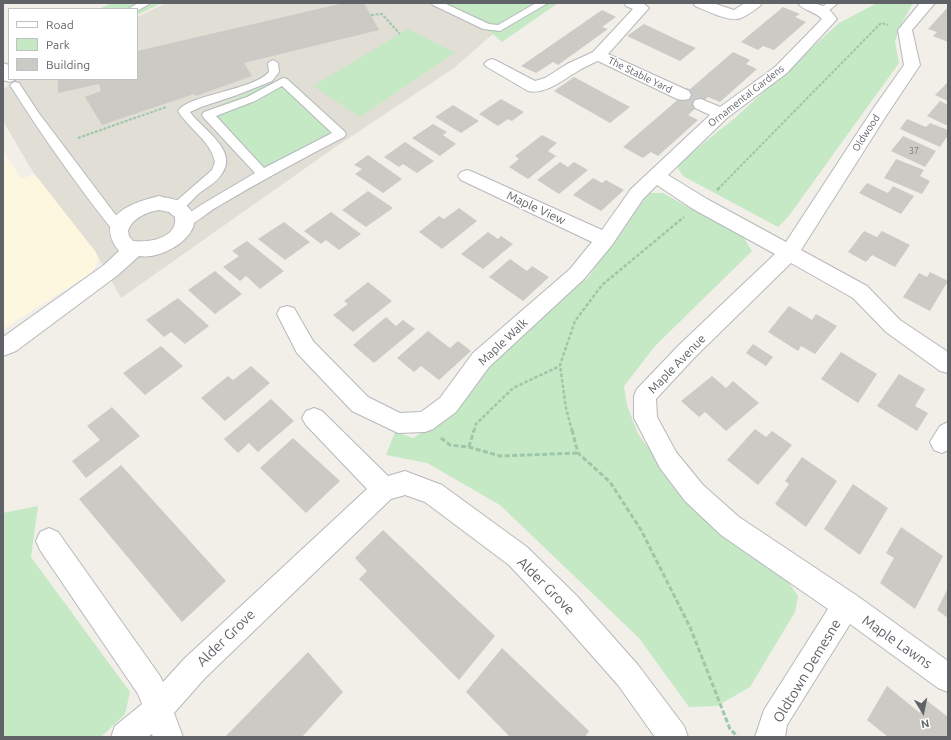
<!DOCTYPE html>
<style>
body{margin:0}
#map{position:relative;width:951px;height:740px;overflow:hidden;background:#f1efe8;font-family:Ubuntu,sans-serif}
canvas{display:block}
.frame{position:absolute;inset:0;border:4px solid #5f6368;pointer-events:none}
.legend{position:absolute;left:8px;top:8px;width:130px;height:72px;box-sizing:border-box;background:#fff;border:1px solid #bfc1c3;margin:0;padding:5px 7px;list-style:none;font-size:12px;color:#5f6368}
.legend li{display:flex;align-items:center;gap:8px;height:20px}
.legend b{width:20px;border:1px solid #bfc1c3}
.north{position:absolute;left:903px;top:692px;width:40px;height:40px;-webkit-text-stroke:3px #fff;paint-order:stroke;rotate:170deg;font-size:11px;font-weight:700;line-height:16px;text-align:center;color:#5f6368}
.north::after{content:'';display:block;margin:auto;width:14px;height:18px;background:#5f6368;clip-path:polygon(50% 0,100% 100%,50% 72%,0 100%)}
</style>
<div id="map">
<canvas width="951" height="740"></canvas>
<div class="frame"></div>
<ul class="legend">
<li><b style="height:5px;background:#fff"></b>Road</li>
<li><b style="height:11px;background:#c5e8c5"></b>Park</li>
<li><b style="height:11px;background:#cccac5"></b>Building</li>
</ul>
<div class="north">N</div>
</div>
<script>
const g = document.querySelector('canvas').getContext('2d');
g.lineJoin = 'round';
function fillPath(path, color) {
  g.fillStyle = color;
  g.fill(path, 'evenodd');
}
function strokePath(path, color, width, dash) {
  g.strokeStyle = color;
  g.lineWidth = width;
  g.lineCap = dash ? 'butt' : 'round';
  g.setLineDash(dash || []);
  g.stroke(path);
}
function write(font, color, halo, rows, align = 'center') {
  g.font = font + ' Ubuntu,sans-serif';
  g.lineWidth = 3;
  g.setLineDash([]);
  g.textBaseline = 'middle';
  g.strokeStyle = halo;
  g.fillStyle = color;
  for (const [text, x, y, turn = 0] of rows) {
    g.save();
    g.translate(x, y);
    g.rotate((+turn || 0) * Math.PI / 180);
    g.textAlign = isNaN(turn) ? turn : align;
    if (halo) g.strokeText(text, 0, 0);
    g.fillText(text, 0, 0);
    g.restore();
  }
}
fillPath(new Path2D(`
 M3,152L21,178L42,173L98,254L97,265L90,274L3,329Z`), '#fef7e0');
fillPath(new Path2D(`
 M166,3H432L493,34L454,68L334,148L121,298L95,251L33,172L3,121V89L18,79H137V17Z`), '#e1ded6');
fillPath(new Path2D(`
 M112,3H162L137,15V9H99Z
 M432,3H558L502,42L493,34Z
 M877,3H913L899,28L895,42L899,63L788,217L778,227L683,176L676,165L735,118L839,23Z
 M408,29L455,53L360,117L313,86Z
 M286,76L346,133L258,177L201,113Z
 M649,193H663L744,238L752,251L655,346L624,386L627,405L638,434L674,482L785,577L798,596L795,612L750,687L717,706L689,707L639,638L500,505L427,463L386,455L395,432L413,438L454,413L491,362L559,298L588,278L613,241Z
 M38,506L31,557L130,692L125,714L101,737H3V513Z`), '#c5e8c5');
fillPath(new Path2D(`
 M344,3H364L379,30L244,63L252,76L196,96L194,94L102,125L85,97L101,91L99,84L58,93V79H137V51Z
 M783,7L800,14L795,17L806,22L774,50L763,46L758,50L741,42Z
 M948,7V42L933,36L937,32L928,29Z
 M602,10L616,17L602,27L608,29L558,65L553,62L536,73L521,66Z
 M644,24L682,42L696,48L680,61L627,36Z
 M733,52L750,60L746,64L757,69L720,102L708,97L688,115L698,120L658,156L651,152L643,158L623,147Z
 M574,77L630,107L610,123L554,91Z
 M947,83H948V101L935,95Z
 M501,99L524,112L512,121L508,119L498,126L479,114Z
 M940,101L948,105V126L927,116Z
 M453,105L479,121L461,133L435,117Z
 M907,119L926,127L930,123L948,130V135L940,147L900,129Z
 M433,124L447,132L443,135L456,144L440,156L412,138Z
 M542,135L557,143L548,151L556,156L528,179L509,167L519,159L515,156Z
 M903,136L936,151L925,167L891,151Z
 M405,142L434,161L417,173L403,164L399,167L384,157Z
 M368,155L402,179L383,193L355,174L362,169L354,165Z
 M896,159L924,170L920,176L930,181L922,194L884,178Z
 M560,162L568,167L574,162L588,170L559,194L537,180Z
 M593,178L602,183L606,180L624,190L601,211L573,195Z
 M867,183L888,193L893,186L914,196L901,214L859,193Z
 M368,191L393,208L366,227L342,210Z
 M459,208L477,221L442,249L419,232L439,216L444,219Z
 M331,212L361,234L339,250L326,240L321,244L304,231Z
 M284,222L310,242L285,260L258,239Z
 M864,231L877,237L882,231L910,245L895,267L872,255L866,262L848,252Z
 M488,232L498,239L501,236L513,244L483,269L461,254Z
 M247,241L284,271L260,289L246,276L240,281L223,267L239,256L232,251Z
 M510,259L527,271L532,266L549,277L523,301L489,277Z
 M215,271L242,294L215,314L188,290Z
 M930,272L948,281L930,311L903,297L919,273L927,277Z
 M368,282L392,301L353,332L333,315L348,304L344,301Z
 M178,298L209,326L185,344L171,332L164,337L146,320Z
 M789,306L812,320L816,314L837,326L815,354L801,346L798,351L768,332Z
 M386,317L396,326L403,320L415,329L374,363L353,345Z
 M428,331L450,348L458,341L471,351L439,380L421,366L414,372L397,358Z
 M753,344L773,357L766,366L746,353Z
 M161,346L183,366L145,395L123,373Z
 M841,352L877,374L858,403L821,379Z
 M251,366L270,383L225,421L201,398L228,376L233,380Z
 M899,374L925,389L915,406L928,413L917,431L877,406Z
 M712,376L726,388L733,381L759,403L726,431L705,412L699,417L681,401Z
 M271,399L294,421L258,452L249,443L238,453L224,439Z
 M112,407L140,436L86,478L72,461L100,440L87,426Z
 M755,429L766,437L772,431L792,445L758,485L727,460Z
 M293,438L340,481L306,513L260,468Z
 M802,457L837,481L806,527L775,504L789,484L785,481Z
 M121,465L226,581L182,622L79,499Z
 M853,484L888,508L860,555L824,529Z
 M901,527L943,556L915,609L880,583L894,558L886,553Z
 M383,530L495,636L459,680L359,579L367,571L355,558Z
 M948,588V618L937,610Z
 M502,648L589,731L585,737H510L466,692Z
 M308,652L343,692L302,737H225Z
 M887,686L920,713L926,700L948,717V737H888L867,720Z`), '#cccac5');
strokePath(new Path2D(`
 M683,95L701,104`), '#ccccc8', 16, [16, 8]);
const service = new Path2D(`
 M138,3H151L137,11V9H128Z
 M431,3H444L489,24L498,25L536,3H548L500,31L483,29L433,5Z
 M827,3H838L826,13H820L818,11Z
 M273,60L278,63L279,72L272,81L237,95L201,107L190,112C203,130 240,151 221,175C215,184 205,188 197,195C190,202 183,213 173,210L171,207L173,204L212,170L215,162C211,141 189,129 178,111C189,94 252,91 269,72L268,63Z
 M283,78L287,79L344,131L346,134L344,137C301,159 259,182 217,207C207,212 192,229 180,225L179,222L180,219L201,205L255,173L204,118L202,115L204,112L247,97ZM282,86L332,133L264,168L216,116L255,101Z
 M15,82L19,83L38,112L124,226L125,229L124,232L119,234L114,232C77,185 42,136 10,85Z`);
const minor = new Path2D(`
 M624,3H643L649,8L608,54L689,91L691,95L689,99L683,100L677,99L598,61C591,64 584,67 578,71C564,79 546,95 528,91L487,67L484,64L487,61L492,59L497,61L535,81L545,78L567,64L593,52L633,9L626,6Z
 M693,3H713L734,10L745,3H762L760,6C754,10 748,15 741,18C730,23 705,10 695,6Z
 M798,3C816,3 826,3 837,19L787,73L727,118L668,175L707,199L786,242L873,109L904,65L898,30L920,3H935L912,30L920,65L886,116L801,250L867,286L900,320L948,352V373L940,371L886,332L853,298L791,263L695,357L656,399L657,417L676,452L703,485L739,517L856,595L948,661V692L938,688L850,624L787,725L785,737H755L764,710L828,609L721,535L685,501L660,468L634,418V396L637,389L679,345L775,254L693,209L657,185L643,199L612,245L584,279L489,367L456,412L433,429L425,432L398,433L352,411L297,353L277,314L280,308L287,306L294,308L313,341L368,397L400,413L421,412L440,398L473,353L570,269L592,242L461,180L458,176L461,172L467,170L473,172L602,230L631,189L710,115L695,108L693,104L695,100L701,99L720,107L775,67L822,19C815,11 803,11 798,3Z
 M3,63L9,65V79H16L15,80L9,82L3,80Z
 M159,196C166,198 177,199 183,203C217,226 166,261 139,256L118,275L16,351L3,356V337L104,265L119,251C93,217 130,203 159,196ZM159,210L169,212L175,217C178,238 149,243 133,241L129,236L128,231C132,218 147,212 159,210Z
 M314,408L322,411L388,476L405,471L442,485L527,547L576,595L638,665L684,726L688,737H655L618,685L556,615L509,565L425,502L405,495L391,499L205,678L174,713L183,737H153L152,734L148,737H111L115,726L142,704L138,694L40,550L36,541L40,532L49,528L58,532L160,676L163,682L185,658L367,489L306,425L302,418L306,411Z
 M948,422V450L942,453L934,450L930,442L940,426Z`);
strokePath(service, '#b5b8bc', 2);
strokePath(minor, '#b5b8bc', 2);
strokePath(new Path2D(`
 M371,15L382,14L400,34
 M78,138L166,107
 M718,189L881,23L888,25`), '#9cc7a9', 2, [3, 1.5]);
strokePath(new Path2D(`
 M717,190L719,188
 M474,431L476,424L513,388L560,366
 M572,431L566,408L560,365L575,321L602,285L684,217`), '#9cc7a9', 2.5, [3.5, 2]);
strokePath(new Path2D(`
 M572,430L578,453L610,482L641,530L690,627L730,729L738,737
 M441,438L450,445L469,447L500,456L578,453
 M469,447L474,430`), '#9cc7a9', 3, [5, 2.5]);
fillPath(service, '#fff');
fillPath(minor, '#fff');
write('9px', '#7a7d7f', null, [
 ["37",914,151]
]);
write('10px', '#5f6368', '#fff', [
 ["The Stable Yard",640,75,26],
 ["Ornamental Gardens",746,96,-38],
 ["Oldwood",866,133,-57]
]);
write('12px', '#5f6368', '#fff', [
 ["Maple View",536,208,25],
 ["Maple Walk",503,342,-43],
 ["Maple Avenue",677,364,-46]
]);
write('14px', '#5f6368', '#fff', [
 ["Alder Grove",546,586,45],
 ["Alder Grove",226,638,-44],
 ["Maple Lawns",897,642,35],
 ["Oldtown Demesne",807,671,-59]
]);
</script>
